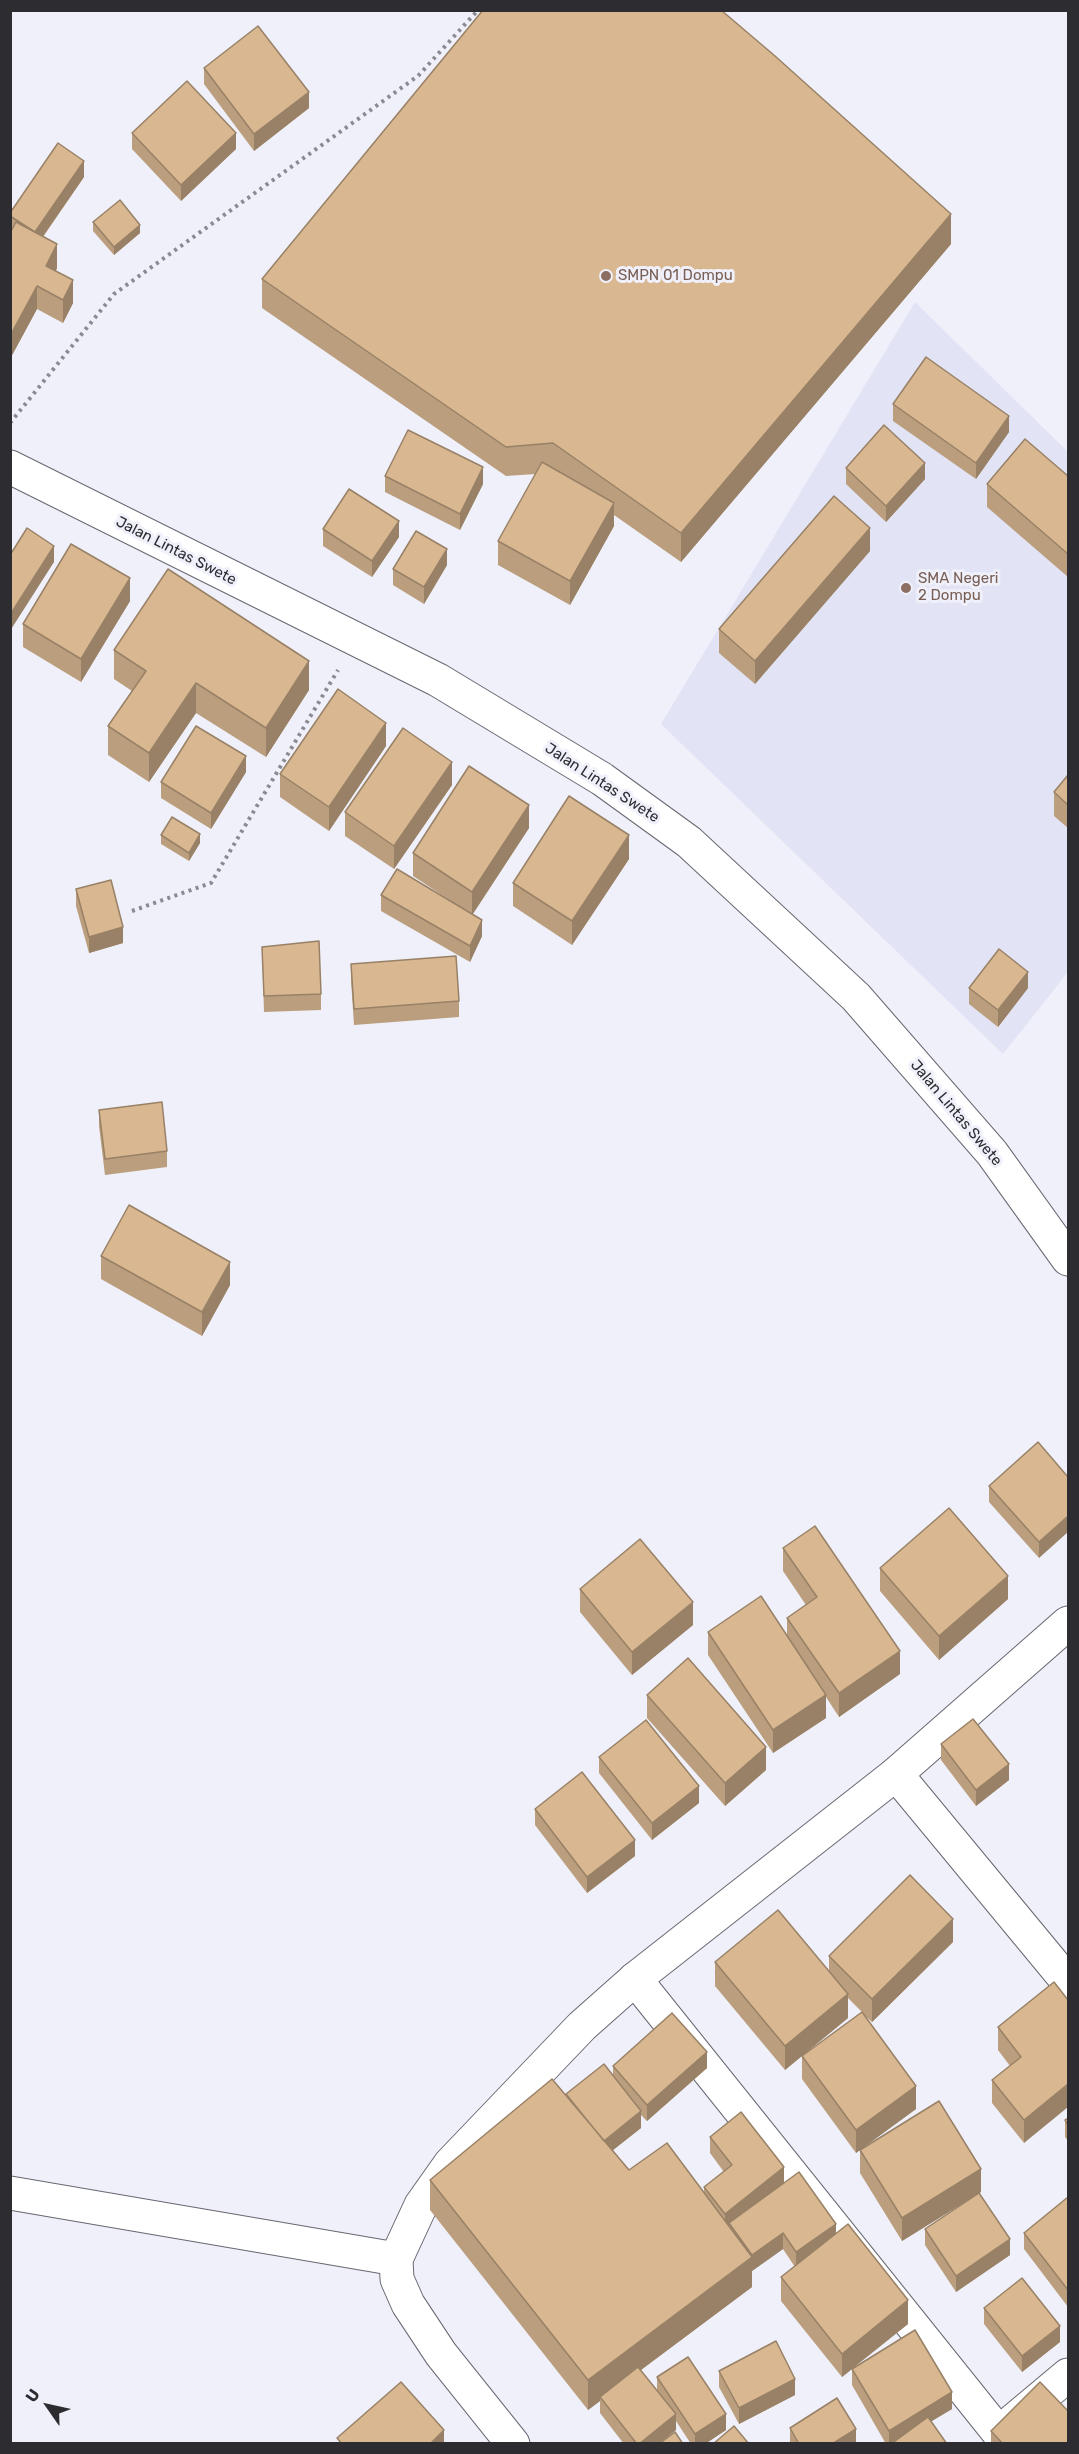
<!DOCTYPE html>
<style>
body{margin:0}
#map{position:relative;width:1079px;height:2454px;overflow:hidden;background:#eff0fa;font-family:Rubik,sans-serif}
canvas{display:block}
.frame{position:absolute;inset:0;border:12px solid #2d2d31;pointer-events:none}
.north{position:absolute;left:18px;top:2376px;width:60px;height:60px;-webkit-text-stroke:4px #eff0fa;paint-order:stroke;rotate:304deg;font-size:16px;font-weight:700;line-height:24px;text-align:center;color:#2d2d31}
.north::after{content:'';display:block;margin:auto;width:21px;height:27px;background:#2d2d31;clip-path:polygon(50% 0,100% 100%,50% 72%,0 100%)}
</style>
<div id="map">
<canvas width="1079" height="2454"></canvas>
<div class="frame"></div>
<div class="north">U</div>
</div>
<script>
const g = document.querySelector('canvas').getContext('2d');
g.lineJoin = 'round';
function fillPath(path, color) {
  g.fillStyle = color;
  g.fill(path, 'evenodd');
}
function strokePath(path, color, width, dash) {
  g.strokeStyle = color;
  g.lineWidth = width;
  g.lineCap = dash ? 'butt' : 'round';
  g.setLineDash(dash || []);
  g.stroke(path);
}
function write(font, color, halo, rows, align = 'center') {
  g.font = font + ' Rubik,sans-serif';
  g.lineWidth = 6;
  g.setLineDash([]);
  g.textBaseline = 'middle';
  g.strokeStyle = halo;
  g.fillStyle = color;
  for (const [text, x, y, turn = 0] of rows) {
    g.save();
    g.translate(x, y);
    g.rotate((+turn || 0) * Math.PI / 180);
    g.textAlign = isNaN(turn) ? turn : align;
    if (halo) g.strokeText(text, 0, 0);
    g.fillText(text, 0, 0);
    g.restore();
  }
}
fillPath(new Path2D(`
 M915,302L1068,452V972L1003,1054L661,724Z`), '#e2e3f4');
const street = new Path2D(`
 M896,1774L1068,1982
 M635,1979L998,2432
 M10,2193L396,2259
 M1013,2421L1068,2375`);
const secondary = new Path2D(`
 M10,467L438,680L602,779L689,842L856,997L992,1153L1068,1259
 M513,2444L441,2354L408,2304L397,2279L396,2259L421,2205L450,2164L582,2026L635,1979L896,1774L1068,1623`);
strokePath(street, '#686871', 35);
strokePath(secondary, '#686871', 35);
strokePath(new Path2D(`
 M10,423L114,294L418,76L478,10
 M132,911L211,883L338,670`), '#8a8a91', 4, [3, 4.5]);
strokePath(street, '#fff', 33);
strokePath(secondary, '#fff', 33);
fillPath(new Path2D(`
 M204,68L309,108L254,151L204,84Z
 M132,133L236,149L181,201L132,149Z
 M84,177L43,237L57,268L56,271L73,303L63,323L37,309L10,359V213Z
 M93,222L140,233L114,255L93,231Z
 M951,244L681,562L614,515V526L570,605L498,565V541L536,474L506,476L262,308V279Z
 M893,404L1009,432L976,479L893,421Z
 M846,468L925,479L886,522L846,484Z
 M385,476L483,484L460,530L385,492Z
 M1068,476V577L987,507V484Z
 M323,529L399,537L372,577L323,546Z
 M870,551L755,684L719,653V629Z
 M447,565L424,604L393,585V569Z
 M130,601L81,682L23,647V624Z
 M114,650L309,690L266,757L196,713L149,782L108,755V726L132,691L114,679Z
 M386,746L329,831L280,797V774Z
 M246,772L211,829L161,798V782Z
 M1068,775V828L1054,816V792Z
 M452,785L394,869L345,836V812Z
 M529,828L473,914L482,936L470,962L381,911V895L451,901L413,876V853Z
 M161,835L200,843L189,861L161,844Z
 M629,859L572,945L513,906V883Z
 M76,889L123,943L89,953L76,906Z
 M262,947L321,994V1010L264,1012Z
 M351,964L459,1001V1017L354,1025L351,980Z
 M969,988H1028L998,1027L969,1004Z
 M99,1110L167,1151V1167L105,1175L99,1126Z
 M101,1256L230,1285L202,1336L101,1279Z
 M1068,1477L1039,1558L989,1502V1486Z
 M783,1548L900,1674L839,1717L826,1697V1718L773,1753L708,1655V1632L787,1636V1618L806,1605L783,1571Z
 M880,1568L1008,1599L939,1660L880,1591Z
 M580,1589L693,1625L632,1675L580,1612Z
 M647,1695L766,1770L725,1806L647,1718Z
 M941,1744L1009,1780L976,1806L941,1760Z
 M599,1757L699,1803L652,1840L599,1773Z
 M535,1809L635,1856L587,1893L535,1825Z
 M953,1942L872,2022L863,2014L916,2109L864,2147L981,2192L979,2193L1010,2255L956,2292L925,2245V2229L970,2199L902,2241L860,2173V2150L856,2153L802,2079V2056L862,2012L848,1998V2018L785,2070L715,1986V1962L829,1972V1956Z
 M1054,1982L1024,2143L992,2103V2080L1010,2066L998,2050V2027Z
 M613,2066L707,2068L647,2121L641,2115V2128L613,2150L629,2170L704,2194V2187L724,2172L710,2153V2137L784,2183L836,2234L908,2324L852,2368L952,2409L931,2421L947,2444H886L852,2385V2369L842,2377L781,2301V2277L795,2267L783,2249L752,2271V2287L641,2370L657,2391V2377L726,2430L705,2444H691L676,2421V2430L659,2443L683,2444H624L600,2413V2401L588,2410L430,2210V2180L566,2095L613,2075Z
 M1068,2118V2141L1065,2137V2120Z
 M1068,2197V2307L1024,2249V2233Z
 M984,2308L1060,2342L1022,2372L984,2324Z
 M719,2371L795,2395L739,2424L719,2387Z
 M790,2428L856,2444H790Z
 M991,2431L1068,2444H991Z`), '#bb9e7d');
fillPath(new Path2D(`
 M309,92V108L254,151V134Z
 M236,133V149L181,201V185Z
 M84,161V177L34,249V233Z
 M951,214V244L681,562V533Z
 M140,225V233L114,255V247Z
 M57,244V268L46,289V266Z
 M73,280V303L63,323V300Z
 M37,286V309L10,359V336Z
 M1009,416V432L976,479V463Z
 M925,463V479L886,522V506Z
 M483,467V484L460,530V514Z
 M614,503V526L570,605V581Z
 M399,521V537L372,577V561Z
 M870,528V551L755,684V661Z
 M54,546V562L10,631V615Z
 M447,549V565L424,604V587Z
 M130,578V601L81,682V659Z
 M309,661V690L266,757V728Z
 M196,683V713L149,782V753Z
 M386,723V746L329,831V807Z
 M246,756V772L211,829V813Z
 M452,762V785L394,869V846Z
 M529,805V828L472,915V892Z
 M200,834V843L189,861V853Z
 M629,835V859L572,945V921Z
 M482,920V936L470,962V946Z
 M123,927V943L89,953V937Z
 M1028,972V988L998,1027V1010Z
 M230,1262V1285L202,1336V1312Z
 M1068,1516V1532L1039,1558V1542Z
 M1008,1576V1599L939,1660V1636Z
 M693,1602V1625L632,1675V1652Z
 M900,1651V1674L839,1717V1693Z
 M826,1695V1718L773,1753V1730Z
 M766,1747V1770L725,1806V1783Z
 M1009,1764V1780L976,1806V1790Z
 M699,1786V1803L652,1840V1823Z
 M635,1840V1856L587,1893V1877Z
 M953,1919V1942L872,2022V1999Z
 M848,1994V2018L785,2070V2046Z
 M707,2052V2068L647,2121V2105Z
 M1068,2084V2107L1024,2143V2120Z
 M916,2086V2109L856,2153V2130Z
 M641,2111V2128L603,2158V2142Z
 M784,2167V2183L729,2223V2227L725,2230V2214Z
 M981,2169V2192L902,2241V2218Z
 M836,2224V2240L796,2269V2252Z
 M783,2233V2249L752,2271V2255Z
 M1010,2239V2255L956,2292V2276Z
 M752,2257V2287L602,2399L600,2397V2401L588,2410V2380Z
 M908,2300V2324L842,2377V2354Z
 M1060,2326V2342L1022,2372V2356Z
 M795,2379V2395L739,2424V2408Z
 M952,2392V2409L894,2444H889V2431Z
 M676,2414V2430L659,2444H639Z
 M726,2414V2430L705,2444H695V2434Z
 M856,2429V2444H832Z
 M444,2430V2444H430Z`), '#988166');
const building = new Path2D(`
 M483,10H721L775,56L951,214L681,533L553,443L506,447L262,279Z
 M258,26L309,92L254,134L204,68Z
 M187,81L236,133L181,185L132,133Z
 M58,143L84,161L35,232L10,216V213Z
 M120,200L140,225L114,247L93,222Z
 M16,222L57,244L46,266L73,280L63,300L37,286L10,336V233Z
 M926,357L1009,416L976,463L893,404Z
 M884,425L925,463L886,506L846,468Z
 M408,430L483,467L460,514L385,476Z
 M1025,439L1068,476V554L987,484Z
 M542,462L614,503L570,581L498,541Z
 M349,489L399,521L372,561L323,529Z
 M834,496L870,528L755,661L719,629Z
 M27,528L54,546L10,615V551L12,552Z
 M416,531L447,549L424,587L393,569Z
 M71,544L130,578L81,659L23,624Z
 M168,569L309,661L266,728L196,683L149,753L108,726L146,671L114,650Z
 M338,689L386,723L329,807L280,774Z
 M196,726L246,756L211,813L161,782Z
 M403,728L452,762L394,846L345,812Z
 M469,766L529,805L472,892L413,853Z
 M1068,775V805L1054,792Z
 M569,796L629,835L572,921L513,883Z
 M172,817L200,834L189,853L161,835Z
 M397,869L482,920L470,946L381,895Z
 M111,880L123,927L89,937L76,889Z
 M319,941L321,994L264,996L262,947Z
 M999,949L1028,972L998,1010L969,988Z
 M456,956L459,1001L354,1009L351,964Z
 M162,1102L167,1151L105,1159L99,1110Z
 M129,1205L230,1262L202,1312L101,1256Z
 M1038,1442L1068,1477V1516L1039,1542L989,1486Z
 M949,1508L1008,1576L939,1636L880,1568Z
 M815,1526L900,1651L839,1693L787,1618L817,1597L783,1548Z
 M640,1539L693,1602L632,1652L580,1589Z
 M761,1596L826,1695L773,1730L708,1632Z
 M688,1658L766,1747L725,1783L647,1695Z
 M973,1719L1009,1764L976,1790L941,1744Z
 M646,1720L699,1786L652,1823L599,1757Z
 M582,1772L635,1840L587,1877L535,1809Z
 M910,1875L953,1919L872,1999L829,1956Z
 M778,1910L848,1994L785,2046L715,1962Z
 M1054,1982L1068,2000V2084L1024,2120L992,2080L1021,2057L998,2027Z
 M862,2012L916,2086L856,2130L802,2056Z
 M672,2013L707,2052L647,2105L613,2066Z
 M604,2064L641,2111L604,2141L566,2094Z
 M552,2079L629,2170L667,2143L752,2257L588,2380L430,2180Z
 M939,2101L981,2169L902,2218L860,2150Z
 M741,2112L784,2167L725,2214L704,2187L732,2165L710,2137Z
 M1068,2118V2125L1065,2120Z
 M799,2172L836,2224L796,2252L783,2233L752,2255L729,2223Z
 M979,2193L1010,2239L956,2276L925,2229Z
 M1068,2197V2290L1024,2233Z
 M848,2224L908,2300L842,2354L781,2277Z
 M1022,2278L1060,2326L1022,2356L984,2308Z
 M915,2330L952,2392L889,2431L852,2369Z
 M776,2341L795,2379L739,2408L719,2371Z
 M688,2357L726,2414L695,2434L657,2377Z
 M638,2367L676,2414L639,2444H637L600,2397Z
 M401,2382L444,2430L430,2444H342L337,2438Z
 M1040,2382L1068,2411V2444H1003L991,2431Z
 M837,2398L856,2429L832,2444H799L790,2428Z
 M928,2417L947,2444H891Z
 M734,2426L749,2444H713Z
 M675,2432L683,2444H659Z`);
fillPath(building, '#d9b891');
strokePath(building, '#988166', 1.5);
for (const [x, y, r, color] of [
 [606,276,6,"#8d6e63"],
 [906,588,6,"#8d6e63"]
]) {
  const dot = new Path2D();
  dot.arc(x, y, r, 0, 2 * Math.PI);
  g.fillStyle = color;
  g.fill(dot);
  strokePath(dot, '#eff0fa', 2);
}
write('15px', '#785e54', '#eff0fa', [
 ["SMPN 01 Dompu",618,276],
 ["SMA Negeri",918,579],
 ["2 Dompu",918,596]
], 'left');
write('15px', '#2d2d31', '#eff0fa', [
 ["Jalan Lintas Swete",176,551,27],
 ["Jalan Lintas Swete",602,783,33],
 ["Jalan Lintas Swete",956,1113,50]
]);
</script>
